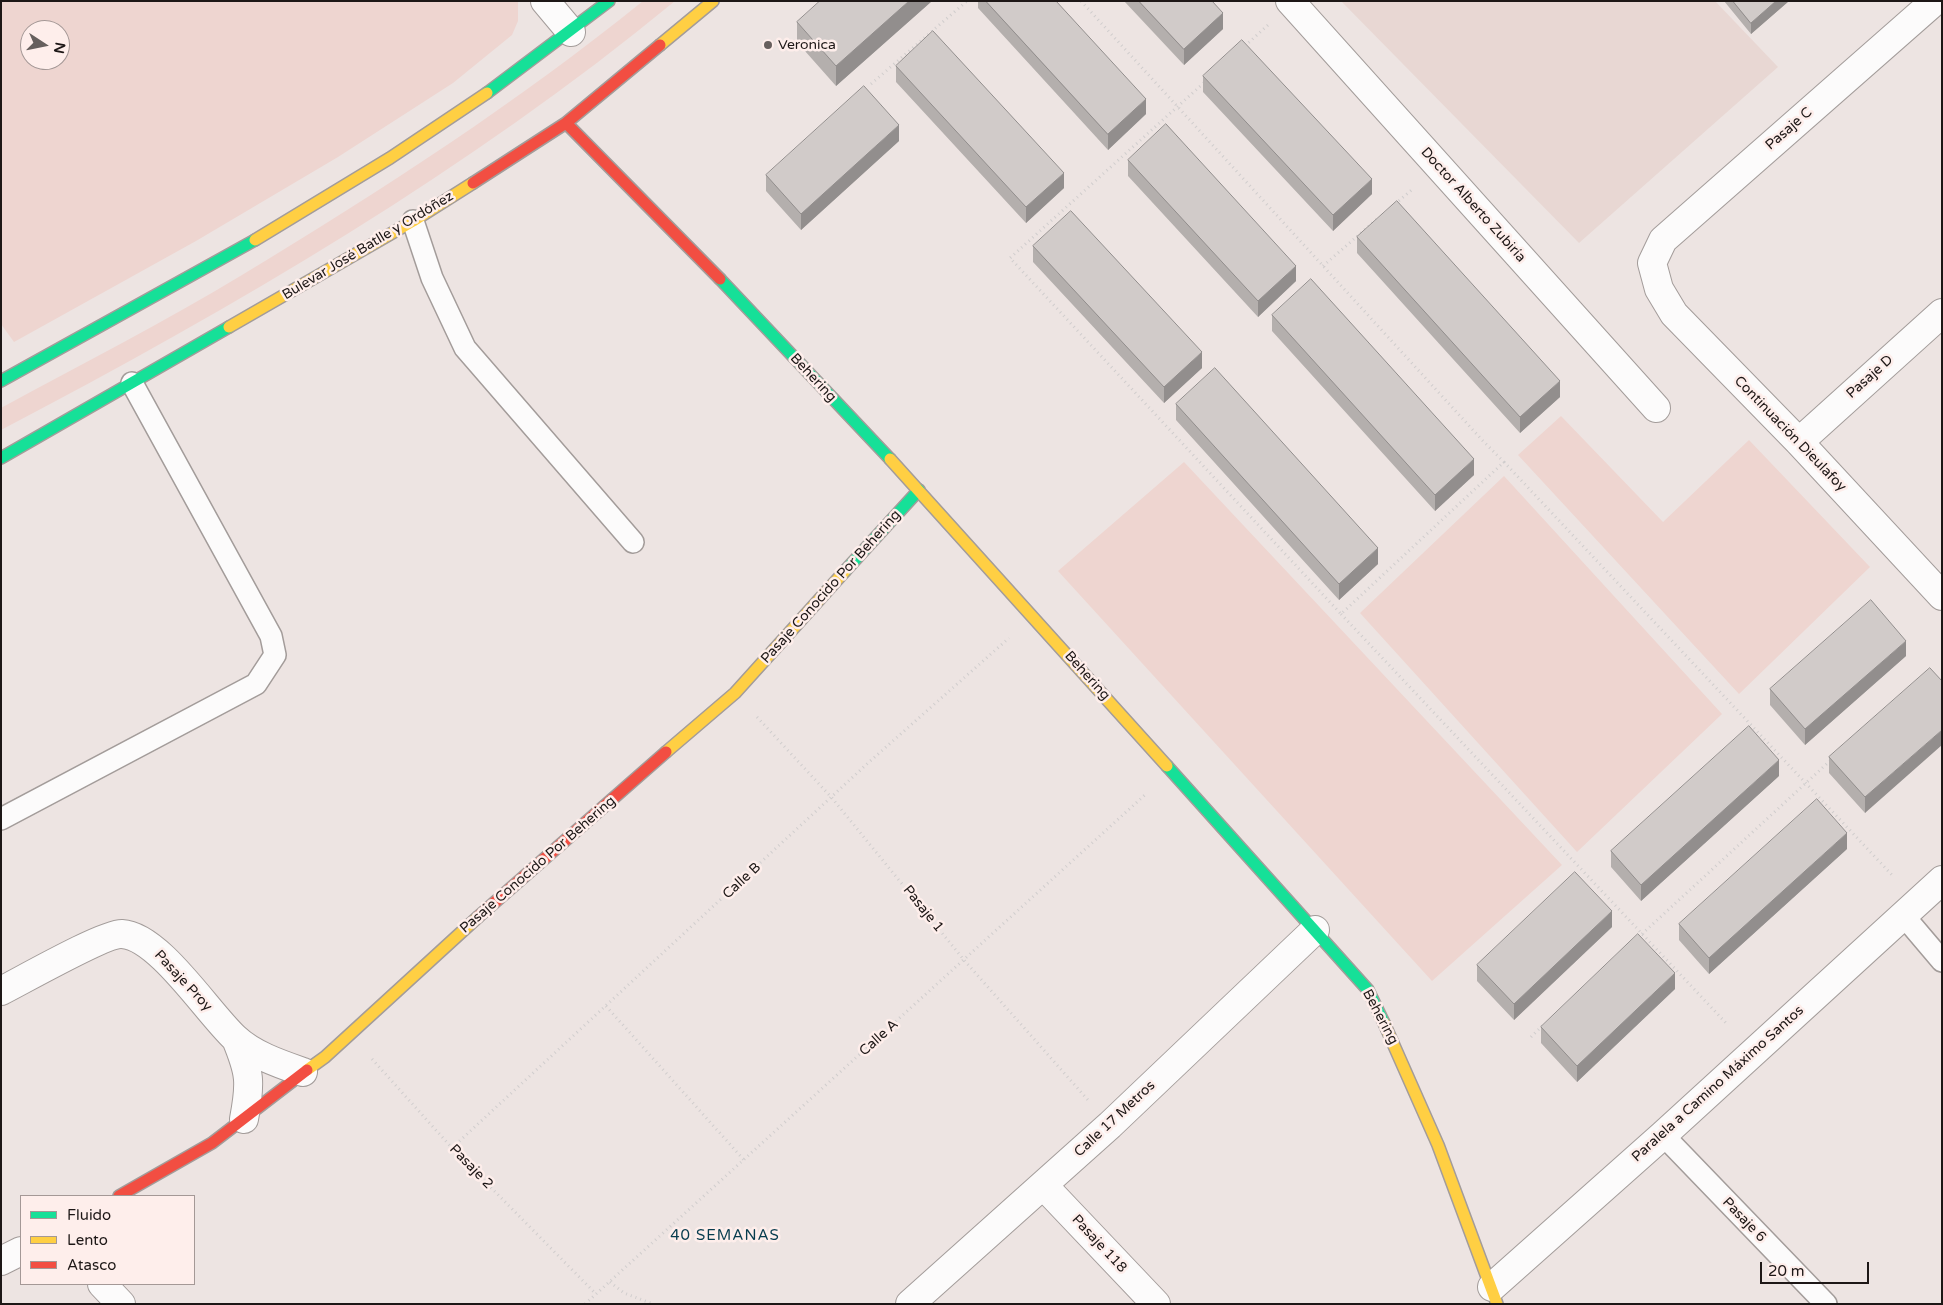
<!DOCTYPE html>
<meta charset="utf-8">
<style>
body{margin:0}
#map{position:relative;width:1943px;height:1305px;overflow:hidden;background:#ede4e2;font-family:"Varela Round",sans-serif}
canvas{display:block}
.frame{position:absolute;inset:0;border:2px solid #1d1716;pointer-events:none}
.legend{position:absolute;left:20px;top:1195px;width:175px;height:90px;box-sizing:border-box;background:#feeeeb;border:1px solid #a49896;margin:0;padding:6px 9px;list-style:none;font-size:15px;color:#1d1716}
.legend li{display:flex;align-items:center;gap:10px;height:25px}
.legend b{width:25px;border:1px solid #a49896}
.north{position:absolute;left:20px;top:20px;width:50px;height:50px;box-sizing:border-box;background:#feeeeb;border:1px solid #a49896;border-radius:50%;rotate:101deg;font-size:14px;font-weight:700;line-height:20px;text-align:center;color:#1d1716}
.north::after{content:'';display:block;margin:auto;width:18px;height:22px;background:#665f5d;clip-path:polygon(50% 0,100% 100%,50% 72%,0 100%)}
.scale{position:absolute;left:1760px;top:1262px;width:109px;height:22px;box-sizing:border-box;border:2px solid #1d1716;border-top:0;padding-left:6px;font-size:15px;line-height:18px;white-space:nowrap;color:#1d1716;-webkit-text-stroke:4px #feeeeb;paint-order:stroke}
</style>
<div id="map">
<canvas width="1943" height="1305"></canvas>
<div class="frame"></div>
<ul class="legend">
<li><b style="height:6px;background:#16e098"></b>Fluido</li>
<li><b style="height:6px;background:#ffcf43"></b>Lento</li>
<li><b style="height:6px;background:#f24e42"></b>Atasco</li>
</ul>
<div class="north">N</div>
<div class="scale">20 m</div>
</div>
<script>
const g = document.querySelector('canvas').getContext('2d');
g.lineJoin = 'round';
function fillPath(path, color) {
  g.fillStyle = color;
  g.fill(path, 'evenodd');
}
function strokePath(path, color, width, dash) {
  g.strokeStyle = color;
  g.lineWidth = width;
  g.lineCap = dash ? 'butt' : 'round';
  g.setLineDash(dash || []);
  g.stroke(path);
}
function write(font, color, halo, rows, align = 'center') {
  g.font = font + ' "Varela Round",sans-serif';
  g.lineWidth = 5;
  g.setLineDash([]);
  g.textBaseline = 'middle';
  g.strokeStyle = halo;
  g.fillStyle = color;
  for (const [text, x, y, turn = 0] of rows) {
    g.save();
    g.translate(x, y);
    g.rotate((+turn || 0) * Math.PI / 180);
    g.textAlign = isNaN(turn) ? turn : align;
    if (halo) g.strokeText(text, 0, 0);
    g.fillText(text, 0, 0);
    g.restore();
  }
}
fillPath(new Path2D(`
 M1341,1H1715L1778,67L1579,243Z`), '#e8d7d3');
fillPath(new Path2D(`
 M1,1H518V21L512,35L453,83L338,157L196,241L14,342L1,324ZM30,30H60V60H30Z
 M643,1H675C470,170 236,307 1,430V408C82,364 164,322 242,275C381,191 517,103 643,1Z
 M1561,416L1663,522L1749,440L1870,567L1739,694L1518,455Z
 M1184,462L1562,865L1432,981L1058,571Z
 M1504,476L1722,714L1577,852L1360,613Z`), '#eed5d0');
const lane = new Path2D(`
 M413,221L432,278L465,348L633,542
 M1,819L256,684L275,655L271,636L132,383
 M1903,915L1942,961
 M1663,1135L1826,1304`);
const street = new Path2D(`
 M545,1L571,32
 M1290,1L1656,408
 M1935,1L1663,240L1652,263L1659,289L1674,314L1799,442L1942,596
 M1799,442L1942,313
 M1,991C21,981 105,933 122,934C159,936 207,1012 235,1038C253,1055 280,1064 303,1072
 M236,1039C250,1073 251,1082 244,1119
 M1043,1185L1156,1304
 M1,1261L21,1251
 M102,1284L121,1304
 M1492,1287L1663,1135L1942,880
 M910,1304L1110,1125L1315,930`);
const fast = new Path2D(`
 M487,93L609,1
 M720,279L890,459
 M1,381L255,240
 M1,458L229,327
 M845,571L919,490
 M1167,766L1368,990L1384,1023`);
const slow = new Path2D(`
 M660,45L713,1
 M255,240L390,158L487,93
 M229,327L413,221L473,183
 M890,459L1167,766
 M666,752L735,693L845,571
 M1384,1023L1438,1145L1497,1304
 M307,1070L325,1057L478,917`);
const jam = new Path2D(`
 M566,123L720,279
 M473,183L566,123L660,45
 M478,917L666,752
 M119,1196L212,1143L307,1070`);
strokePath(lane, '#a39c9a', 24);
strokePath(street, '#a39c9a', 30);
strokePath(fast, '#a39c9a', 14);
strokePath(slow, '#a39c9a', 14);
strokePath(jam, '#a39c9a', 14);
strokePath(new Path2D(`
 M1081,1L1483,441L1504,462L1341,614L1010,258L1207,80
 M1245,46L1268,25
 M871,84L967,1
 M1395,204L1414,188
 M1323,266L1377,219
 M1504,462L1892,875
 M1341,614L1726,1023
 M757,717L832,798L964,960L1088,1100
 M1642,934L1832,759
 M606,1006L744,1160
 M1531,1037L1543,1025
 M372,1059L452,1148L596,1294
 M452,1148L868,763L1009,638
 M610,1282L624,1293L653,1304
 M585,1304L1147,793`), '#d0cdcd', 3, [1, 4]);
strokePath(lane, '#fcfbfb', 21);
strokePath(street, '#fcfbfb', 28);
strokePath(fast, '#16e098', 11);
strokePath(slow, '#ffcf43', 11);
strokePath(jam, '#f24e42', 11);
fillPath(new Path2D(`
 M932,1L836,86L797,42V22Z
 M978,1H1056L1146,114L1108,150L978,8Z
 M1124,1H1212L1223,29L1184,65Z
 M1724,1H1789L1751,34Z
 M896,66L1064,188L1026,223L896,82Z
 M1203,76L1372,194L1333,231L1203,92Z
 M899,141L801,230L766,191V175Z
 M1128,160L1296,281L1258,317L1128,176Z
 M1357,237L1560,397L1520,433L1357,253Z
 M1033,246L1202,368L1164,403L1033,262Z
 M1272,315L1474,475L1435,511L1272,331Z
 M1176,404L1378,564L1339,600L1176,420Z
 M1906,656L1805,745L1770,705V689Z
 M1942,681L1865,813L1829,773V757Z
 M1779,776L1641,901L1611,867V851Z
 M1847,849L1709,974L1679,940V924Z
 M1612,927L1514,1020L1477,981V965Z
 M1675,989L1577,1082L1541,1043V1027Z`), '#b4afad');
fillPath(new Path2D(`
 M909,1H932L836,86V66Z
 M1776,1H1789L1751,34V23Z
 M1223,13V29L1184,65V49Z
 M1146,99V114L1108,150V134Z
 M899,125V141L801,230V214Z
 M1064,173V188L1026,223V207Z
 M1372,179V194L1333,231V215Z
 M1296,266V281L1258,317V301Z
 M1202,352V368L1164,403V387Z
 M1560,381V397L1520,433V417Z
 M1474,459V475L1435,511V495Z
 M1378,548V564L1339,600V584Z
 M1906,641V656L1805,745V729Z
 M1942,730V745L1865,813V797Z
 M1779,760V776L1641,901V885Z
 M1847,833V849L1709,974V958Z
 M1612,911V927L1514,1020V1004Z
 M1675,973V989L1577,1082V1066Z`), '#928e8d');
const building = new Path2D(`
 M820,1H909L836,66L797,22Z
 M986,1H1056L1146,99L1108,134Z
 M1139,1H1212L1223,13L1184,49Z
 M1733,1H1776L1751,23Z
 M933,31L1064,173L1026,207L896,66Z
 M1242,40L1372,179L1333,215L1203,76Z
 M864,86L899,125L801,214L766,175Z
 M1166,124L1296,266L1258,301L1128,160Z
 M1397,201L1560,381L1520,417L1357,237Z
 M1071,211L1202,352L1164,387L1033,246Z
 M1311,279L1474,459L1435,495L1272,315Z
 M1215,368L1378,548L1339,584L1176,404Z
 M1871,600L1906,641L1805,729L1770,689Z
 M1930,668L1942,681V730L1865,797L1829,757Z
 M1749,726L1779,760L1641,885L1611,851Z
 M1817,799L1847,833L1709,958L1679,924Z
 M1575,872L1612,911L1514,1004L1477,965Z
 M1638,934L1675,973L1577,1066L1541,1027Z`);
fillPath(building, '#d1cbc9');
strokePath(building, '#928e8d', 1);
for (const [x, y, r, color] of [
 [768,45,5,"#665f5d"]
]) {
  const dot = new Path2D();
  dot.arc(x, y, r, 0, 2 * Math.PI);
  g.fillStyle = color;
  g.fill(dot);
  strokePath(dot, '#feeeeb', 2);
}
write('14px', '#1d1716', '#feeeeb', [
 ["Veronica",778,45]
], 'left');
write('14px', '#1d1716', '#feeeeb', [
 ["Pasaje C",1789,129,-41],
 ["Doctor Alberto Zubiría",1473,205,48],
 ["Bulevar José Batlle y Ordóñez",368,246,-31],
 ["Pasaje D",1870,377,-42],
 ["Behering",813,378,47],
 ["Continuación Dieulafoy",1790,434,46],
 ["Pasaje Conocido Por Behering",831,587,-48],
 ["Behering",1087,676,48],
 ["Pasaje Conocido Por Behering",538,865,-41],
 ["Calle B",742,881,-43],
 ["Pasaje 1",923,909,51],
 ["Pasaje Proy",183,981,47],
 ["Behering",1380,1017,62],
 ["Calle A",879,1038,-42],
 ["Paralela a Camino Máximo Santos",1718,1084,-42],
 ["Calle 17 Metros",1115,1119,-43],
 ["Pasaje 2",471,1167,46],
 ["Pasaje 6",1744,1220,46],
 ["Pasaje 118",1099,1244,47]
]);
g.letterSpacing = '1px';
write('15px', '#073c4e', '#feeeeb', [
 ["40 SEMANAS",725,1236]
]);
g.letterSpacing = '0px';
</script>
